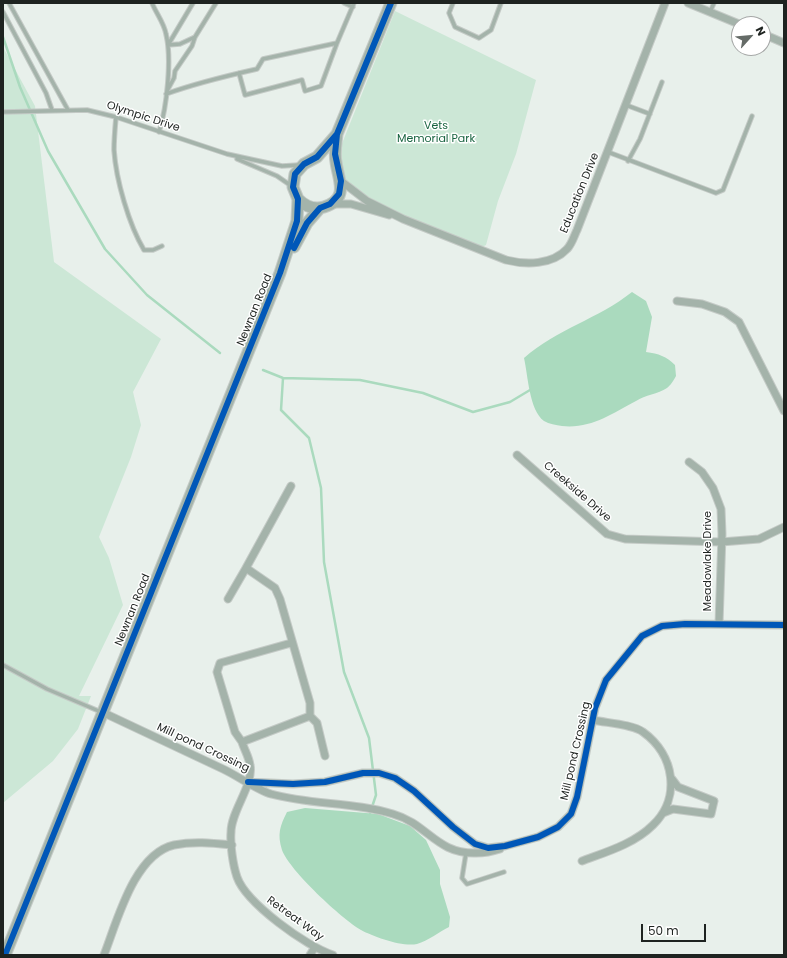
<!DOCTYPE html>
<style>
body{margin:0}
#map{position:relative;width:787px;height:958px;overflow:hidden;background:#e8f0eb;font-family:Poppins,sans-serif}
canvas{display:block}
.frame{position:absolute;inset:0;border:4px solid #1e2320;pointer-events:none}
.north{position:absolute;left:731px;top:16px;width:40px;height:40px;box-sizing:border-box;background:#fff;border:1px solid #a5a7a6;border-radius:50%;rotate:63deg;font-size:11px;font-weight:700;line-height:16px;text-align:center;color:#1e2320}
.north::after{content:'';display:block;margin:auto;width:14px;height:18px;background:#656b67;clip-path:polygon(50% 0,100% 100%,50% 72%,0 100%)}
.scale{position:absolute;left:641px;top:924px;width:65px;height:18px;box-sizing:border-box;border:2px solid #1e2320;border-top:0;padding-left:5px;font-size:12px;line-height:14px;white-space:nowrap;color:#1e2320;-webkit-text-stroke:3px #fff;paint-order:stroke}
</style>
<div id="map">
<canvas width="787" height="958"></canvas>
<div class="frame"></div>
<div class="north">N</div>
<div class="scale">50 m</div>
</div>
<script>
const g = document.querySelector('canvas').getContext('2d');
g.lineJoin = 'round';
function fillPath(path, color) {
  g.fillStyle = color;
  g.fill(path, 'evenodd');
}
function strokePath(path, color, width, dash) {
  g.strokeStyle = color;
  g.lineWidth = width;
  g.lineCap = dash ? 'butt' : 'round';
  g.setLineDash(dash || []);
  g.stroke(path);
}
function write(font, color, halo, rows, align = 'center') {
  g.font = font + ' Poppins,sans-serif';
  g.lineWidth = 3;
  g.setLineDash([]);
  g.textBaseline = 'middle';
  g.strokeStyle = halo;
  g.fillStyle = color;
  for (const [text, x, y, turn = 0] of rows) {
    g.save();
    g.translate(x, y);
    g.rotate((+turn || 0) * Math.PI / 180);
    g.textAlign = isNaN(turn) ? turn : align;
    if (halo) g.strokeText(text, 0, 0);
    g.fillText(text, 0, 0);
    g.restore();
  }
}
fillPath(new Path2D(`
 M395,11L536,80L516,154L498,201L486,245L478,249C455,240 356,196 345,180C339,172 340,161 339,151Z
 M3,47L35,106L54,262L161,339L133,392L141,425L131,457L99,537L109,558L123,605L79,696H91L78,729L53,761L3,803Z`), '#cce7d6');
fillPath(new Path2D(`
 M632,292L646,301L652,317L646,352C659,354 666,356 675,365L676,376C674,380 670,386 667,388C658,394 645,395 636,401C611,414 591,429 562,426C556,425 549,424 544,421C529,410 528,375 524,358C557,329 598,319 632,292Z
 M305,808L378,814L410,826L426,840L440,870V884L450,917L449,927C439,932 428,941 417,944C402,947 374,937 361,930C342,919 289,870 282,850C277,834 280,826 287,812Z`), '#aadabe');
strokePath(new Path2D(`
 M3,37L20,87L48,151L105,249L147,295L220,353
 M263,370L283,378L360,380L423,393L473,412L510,402L530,390
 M283,378L281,410L309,438L321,488L324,562L344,672L369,738L376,795L370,813`), '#aadabe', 2.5);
const lane = new Path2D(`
 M9,3L68,110
 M152,3C156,13 164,23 166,34C172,59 167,107 159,132
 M344,3L353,7
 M453,3L449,13L455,27L479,38L491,30L501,3
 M3,12L46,93L52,110
 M710,12L714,3
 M337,43L354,3
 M168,45L193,3
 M168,45L180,44L195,37
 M167,91L174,78L175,71L192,46L195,37L216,3
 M166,94C196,83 226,76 257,69L263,59L337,43L321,86L305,91L302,80L245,95L239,73
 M626,105L650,114
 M3,112L87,110L116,117L227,154L282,166L299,165
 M116,117C115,128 114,139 114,150C116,180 129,225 144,250H153L162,246
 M608,152L716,193L723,190L752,116
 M237,159L277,176L290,185
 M628,161L640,139L662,82
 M3,665L47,689L101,712
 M466,853L462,878L467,884L504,872`);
const street = new Path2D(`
 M688,3L739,24
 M763,34L784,43
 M341,181L367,201L403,219L506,260C526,265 552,265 567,249C572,244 574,236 577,230L665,3
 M332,204H351L389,215
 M677,301L702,304L725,312L739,322L784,411
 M517,455L607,534L625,539L721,542L759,539L784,527
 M689,462L702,472L713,488L721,509L722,534L719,624
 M291,486L246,568L275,588L280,599L310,703V716L242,742C244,749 249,757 250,765C254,785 231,811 231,832C230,845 233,865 237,877C246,903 307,947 333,955
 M228,599L246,568
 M102,712C142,731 183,750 223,769C236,775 259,791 271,794C311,805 354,802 393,814C428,824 436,854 476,853C485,853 491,852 500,849
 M310,716L317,723L325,756
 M242,742L235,732L217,672L220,663L291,643
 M248,782L293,784L325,782L363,773H379L395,778L414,791L453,827L475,844L488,848L505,846L538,837L558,827L571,814L577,797L595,708L606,680L642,636L662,626L685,624L784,625
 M663,813L673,809L711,814L714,801L678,787L672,779
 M582,861C606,852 634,844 653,825C681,798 675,755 643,732C632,724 606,723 593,720
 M104,955C117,922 134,854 174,845C194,841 212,843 232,845
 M310,955L315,947`);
const primary = new Path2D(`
 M298,199C305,206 314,210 324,207C350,199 338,179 336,162C334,153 336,144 337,134L391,3
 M294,247L307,223L320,208
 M5,955L280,273L297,221L298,199L293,187L295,174L304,164L317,157L337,134`);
strokePath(lane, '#c4cac6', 5.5);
strokePath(street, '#c4cac6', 9);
strokePath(primary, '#c4cac6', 13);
strokePath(lane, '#a4b3aa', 3.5);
strokePath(street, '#a4b3aa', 7);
strokePath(primary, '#a4b4ab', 11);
strokePath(new Path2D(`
 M294,248L307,223L320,208L330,204L339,194L341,181L335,154L337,134L391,3
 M248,782L293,784L325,782L363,773H379L395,778L414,791L453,827L475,844L488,848L505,846L538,837L558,827L571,814L577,797L595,708L606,680L642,636L662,626L685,624L784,625
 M5,955L280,273L297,221L298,199L293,187L295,174L304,164L317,157L337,134`), '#0057b8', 6);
write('11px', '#1e2320', '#fff', [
 ["Olympic Drive",143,117,18],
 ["Education Drive",580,193,-68],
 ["Newnan Road",255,310,-68],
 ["Creekside Drive",577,492,41],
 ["Meadowlake Drive",708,561,-90],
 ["Newnan Road",133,610,-68],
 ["Mill pond Crossing",203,748,25],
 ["Mill pond Crossing",576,751,-77],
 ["Retreat Way",295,919,36]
]);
write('11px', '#196441', '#fff', [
 ["Vets",436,126],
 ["Memorial Park",436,139]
]);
</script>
